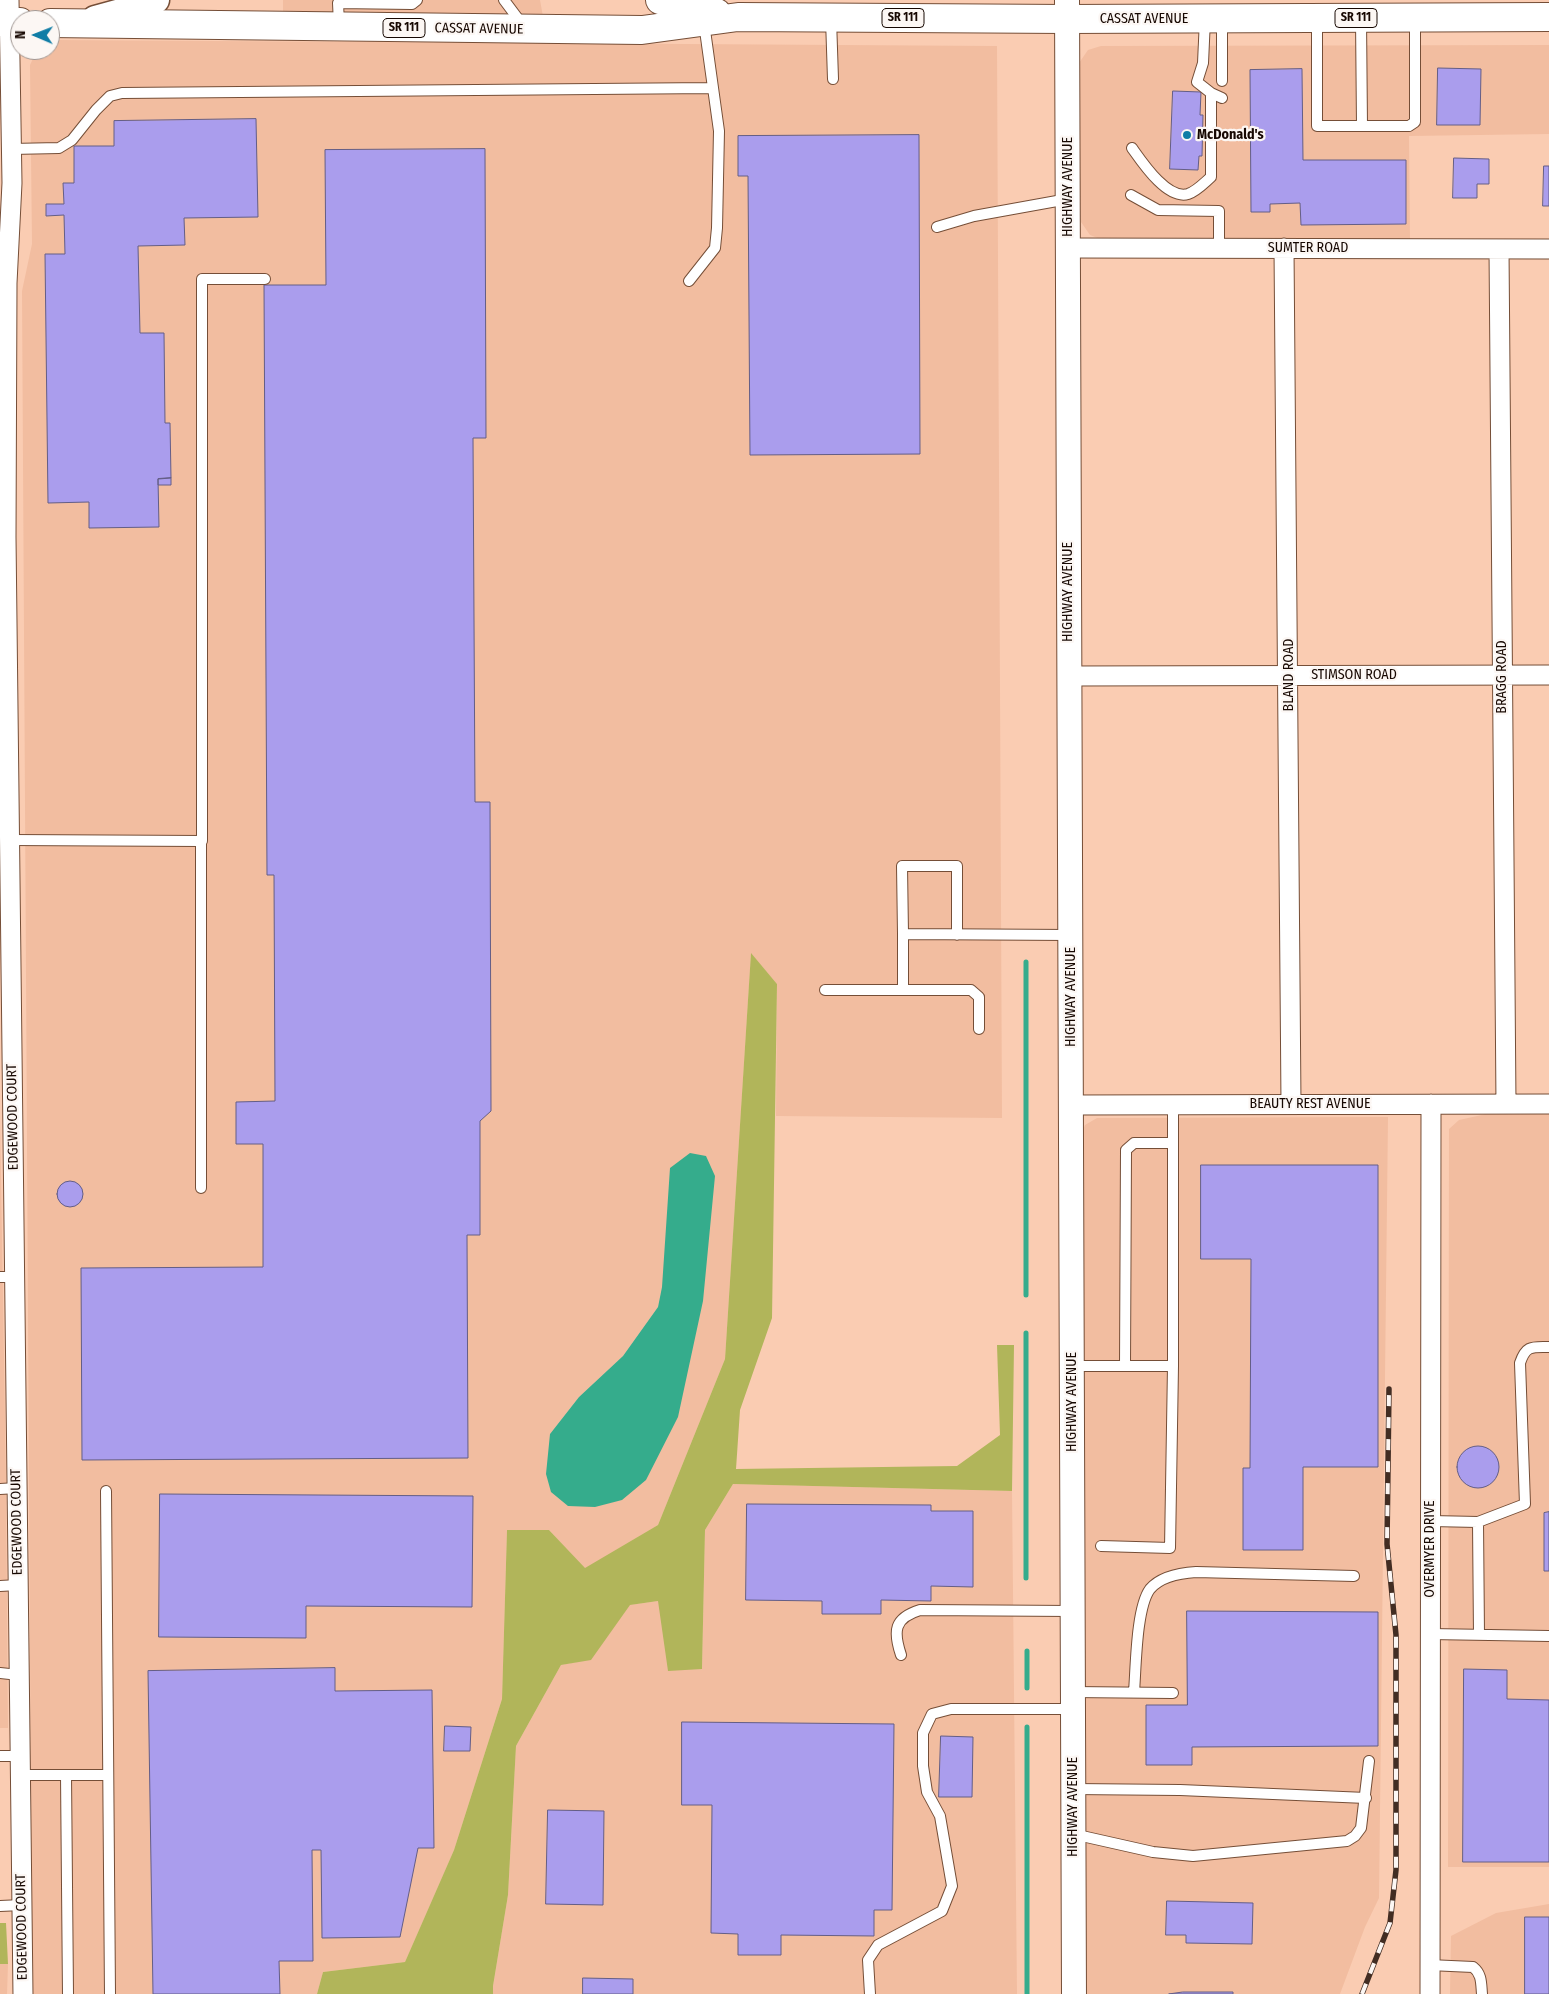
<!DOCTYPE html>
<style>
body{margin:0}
#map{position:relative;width:1549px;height:1994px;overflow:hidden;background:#faccb2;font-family:"Fira Sans Condensed",sans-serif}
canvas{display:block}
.north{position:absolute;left:10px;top:10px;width:50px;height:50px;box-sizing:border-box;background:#fcf7f4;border:1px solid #a09793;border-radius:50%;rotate:271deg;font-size:14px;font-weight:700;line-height:20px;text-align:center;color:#170802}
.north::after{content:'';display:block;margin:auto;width:18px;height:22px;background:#107da6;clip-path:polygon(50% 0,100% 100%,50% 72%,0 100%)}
</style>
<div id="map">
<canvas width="1549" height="1994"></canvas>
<div class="north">N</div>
</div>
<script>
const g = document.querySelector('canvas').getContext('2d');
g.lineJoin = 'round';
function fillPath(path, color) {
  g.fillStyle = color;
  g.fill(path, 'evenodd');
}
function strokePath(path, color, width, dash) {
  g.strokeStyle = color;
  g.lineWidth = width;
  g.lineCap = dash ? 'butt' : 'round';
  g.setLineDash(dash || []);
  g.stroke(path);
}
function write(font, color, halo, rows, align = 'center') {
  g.font = font + ' "Fira Sans Condensed",sans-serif';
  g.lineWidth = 4.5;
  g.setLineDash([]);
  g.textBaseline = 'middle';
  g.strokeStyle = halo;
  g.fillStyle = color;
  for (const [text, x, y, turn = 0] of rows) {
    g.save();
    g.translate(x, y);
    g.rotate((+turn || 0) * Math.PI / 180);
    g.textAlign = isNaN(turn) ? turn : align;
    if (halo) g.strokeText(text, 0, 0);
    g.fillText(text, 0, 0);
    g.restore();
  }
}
fillPath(new Path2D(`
 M283,0H540L544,22L283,19Z
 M57,40L997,46L1002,1118L776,1116L777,984L751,954L725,1359L658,1525L585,1569L549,1530H507L502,1699L454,1850L405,1962L323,1972L317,1994H32L22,291L32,244L30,65L37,50H50V42ZM662,1287L646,1480L550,1434L579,1397L623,1356L658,1307Z
 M1549,45V134L1409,136L1410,240L1100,239L1090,235L1081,222L1076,77L1079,63L1088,50L1101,46Z
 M0,1112L6,1481L8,1728H0Z
 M1491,1113H1549V1867H1448L1449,1129L1459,1120Z
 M1388,1117L1379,1898L1365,1927L1340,1994H1082L1080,1136L1085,1125L1097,1118Z
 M733,1484L1012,1491L1017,1994H493V1986L508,1895L516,1746L561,1665L591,1659L629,1605L658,1601L702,1669L705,1530Z
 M1549,1904V1994H1450L1451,1936L1496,1913Z
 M0,1964H8L7,1994H0Z`), '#f2bda0');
fillPath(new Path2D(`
 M751,953L777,984L772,1318L740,1410L736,1469L957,1466L1000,1435L997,1345H1014L1012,1491L733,1484L705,1530L702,1669L668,1671L658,1601L630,1605L591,1660L561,1665L516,1746L508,1895L493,1986V1994H317L323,1972L405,1962L454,1850L502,1699L507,1530H549L585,1568L658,1525L725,1359Z
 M0,1923H6L8,1964H0Z`), '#b1b55a');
fillPath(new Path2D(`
 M690,1153L706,1156L715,1176L703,1301L678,1417L646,1480L622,1500L595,1507L568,1506L551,1492L546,1474L550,1434L579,1397L623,1356L658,1307L662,1287L670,1168Z`), '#35ac8c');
strokePath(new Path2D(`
 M1026,962V1295
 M1026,1333V1578
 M1027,1688V1651
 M1027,1727V1994`), '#35ac8c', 5);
const building = new Path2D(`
 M1438,68L1481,69L1480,125H1437Z
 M1302,69L1303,160H1406V224L1301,225L1300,203L1270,204V212H1251L1250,70Z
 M1173,91L1201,92L1200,115H1203L1202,156H1199L1198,170L1170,169Z
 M256,119L258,217L184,218L185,245L138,246L140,333H164L165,423H170L171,478L158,479L159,527L89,528V502L48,503L45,254H65L64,215L46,216V204H64L63,183H74V146H114V121Z
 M919,135L920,454L750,455L748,176H738V136Z
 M485,149L486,438H473L475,802H490L491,1111L480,1121V1235H467L468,1458L82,1460L81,1268L263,1267V1144H236V1102L275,1101L274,875H267L264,285H326L325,150Z
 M1454,158L1489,159V184H1477V198H1453Z
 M1544,166H1549V206H1543Z
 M171,478V485H158V479Z
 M1201,1165H1378V1467H1303V1550H1243V1468H1250L1251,1259H1201Z
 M57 1194a13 13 0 1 1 26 0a13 13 0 1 1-26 0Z
 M1457 1467a21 21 0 1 1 42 0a21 21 0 1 1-42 0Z
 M160,1494L473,1496L472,1607L306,1606V1638L159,1637Z
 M747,1504L931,1505V1511H973V1587L931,1586V1601L881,1600V1614H822V1601L746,1600Z
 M1549,1512V1571H1544V1513Z
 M1187,1611L1378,1612V1746L1192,1747V1765H1146V1705H1187Z
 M335,1668V1691L432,1690L434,1848H418L400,1937L322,1938L321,1850H312L313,1961H279L280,1994H153L148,1671Z
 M1464,1669L1507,1670V1699L1549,1700V1862H1463Z
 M682,1722L894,1724L892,1910H874V1936L781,1935V1955H738V1934L711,1933L712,1805H682Z
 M445,1726L471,1727L470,1751H444Z
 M941,1736L973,1737L972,1797H939Z
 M548,1810L604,1811L603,1905L546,1904Z
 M1167,1901L1253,1903L1252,1944L1186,1943V1935H1166Z
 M1525,1917H1549V1994H1525Z
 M583,1978L633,1979V1994H583Z
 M1183,1992H1233V1994H1169Z`);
fillPath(building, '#aa9ded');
strokePath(building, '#645e86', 1);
const service = new Path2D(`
 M504,0L522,24
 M831,19L833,79
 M1205,19L1203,63L1197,82L1211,93L1222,98
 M1361,19L1362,126
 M1317,20V126H1409L1415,122V19
 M339,24L338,3L412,4L417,0
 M1222,81V20
 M1132,148C1142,162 1167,200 1188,194C1197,191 1204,183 1211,177V93
 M11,149L59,148L72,140L96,110L110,96L122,93L712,88
 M1131,195L1158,210L1219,211V248
 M937,227L974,216L1068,199
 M689,281L715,248L717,228L719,131L704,23
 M10,840L202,841V279H265
 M957,935V866H902L903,934L1070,935
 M825,990H903V934
 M903,990H971L979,997V1029
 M201,1188V841
 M0,1277H15
 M1072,1366H1173L1170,1548L1101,1546
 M1125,1366L1126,1150L1134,1143H1173
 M1173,1366V1104
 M0,1489L17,1488
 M106,1491L110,1994
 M1431,1521L1478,1522L1525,1504L1520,1363C1526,1345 1532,1347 1549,1347
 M1478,1522L1479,1635
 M0,1586L18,1585
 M1430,1634L1549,1636
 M901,1655C893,1631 894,1618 920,1610L1072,1611
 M0,1673L19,1675
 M1072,1692L1173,1693
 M1134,1692C1136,1668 1136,1608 1150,1589C1161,1576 1180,1573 1196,1572L1354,1576
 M0,1756H20
 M20,1775H107
 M66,1775L68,1994
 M1073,1789L1180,1790L1366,1798
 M1073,1834L1153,1852L1193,1856L1347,1841L1355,1836L1361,1828L1369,1761
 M0,1906L22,1905
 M1429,1965L1473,1967C1482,1974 1481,1983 1482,1994
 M870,1994L868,1960L878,1945L942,1911L952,1886L940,1816L927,1792L923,1766V1733L932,1714L951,1709H1072`);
const minor = new Path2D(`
 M9,0L12,183L7,283L6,537L23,1994
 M1068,248L1549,249
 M1284,248L1291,1103
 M1499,249L1506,1104
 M1069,676L1549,675
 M1071,1105L1549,1104
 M1430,1994L1431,1104`);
const tertiary = new Path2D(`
 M1067,0L1074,1994`);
const secondary = new Path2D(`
 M95,19L139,7L156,0`);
const primary = new Path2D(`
 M660,0L717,13
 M0,22H20
 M50,23L642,30L738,17L1067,19L1549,17`);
strokePath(service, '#754e37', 12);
strokePath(minor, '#754e37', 21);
strokePath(tertiary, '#754e37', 26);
strokePath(secondary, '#754e37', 29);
strokePath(primary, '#754e37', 30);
strokePath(service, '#fff', 10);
strokePath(minor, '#fff', 19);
strokePath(tertiary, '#fff', 24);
strokePath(secondary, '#fff', 26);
strokePath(primary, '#fff', 28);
const rail = new Path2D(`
 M1362,1994L1390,1923L1396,1870V1635L1387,1544L1389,1389`);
strokePath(rail, '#422d23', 5.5);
strokePath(rail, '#fcf7f4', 4, [11]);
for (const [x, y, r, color] of [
 [1187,135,5,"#107da6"]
]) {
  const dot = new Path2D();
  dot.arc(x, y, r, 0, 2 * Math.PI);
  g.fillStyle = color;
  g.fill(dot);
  strokePath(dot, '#fcf7f4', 2);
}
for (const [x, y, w] of [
 [903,18,42],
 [1356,18,42],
 [404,28,42]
]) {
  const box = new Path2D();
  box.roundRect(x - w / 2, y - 9.5, w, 19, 4);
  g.fillStyle = '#fcf7f4';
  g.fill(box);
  strokePath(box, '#170802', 1);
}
write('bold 12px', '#170802', null, [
 ["SR 111",903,18],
 ["SR 111",1356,18],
 ["SR 111",404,28]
]);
write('14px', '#170802', '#fcf7f4', [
 ["CASSAT AVENUE",1144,19],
 ["CASSAT AVENUE",479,29,1],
 ["HIGHWAY AVENUE",1068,187,-90],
 ["SUMTER ROAD",1308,248],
 ["HIGHWAY AVENUE",1068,592,-90],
 ["BLAND ROAD",1289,675,-90],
 ["STIMSON ROAD",1354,675],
 ["BRAGG ROAD",1502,677,-90],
 ["HIGHWAY AVENUE",1071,997,-90],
 ["BEAUTY REST AVENUE",1310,1104],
 ["EDGEWOOD COURT",13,1117,-91],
 ["HIGHWAY AVENUE",1072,1402,-90],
 ["EDGEWOOD COURT",17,1522,-91],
 ["OVERMYER DRIVE",1430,1549,-90],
 ["HIGHWAY AVENUE",1073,1807,-90],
 ["EDGEWOOD COURT",22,1927,-91]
]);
write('bold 14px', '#170802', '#fcf7f4', [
 ["McDonald's",1197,135]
], 'left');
</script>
